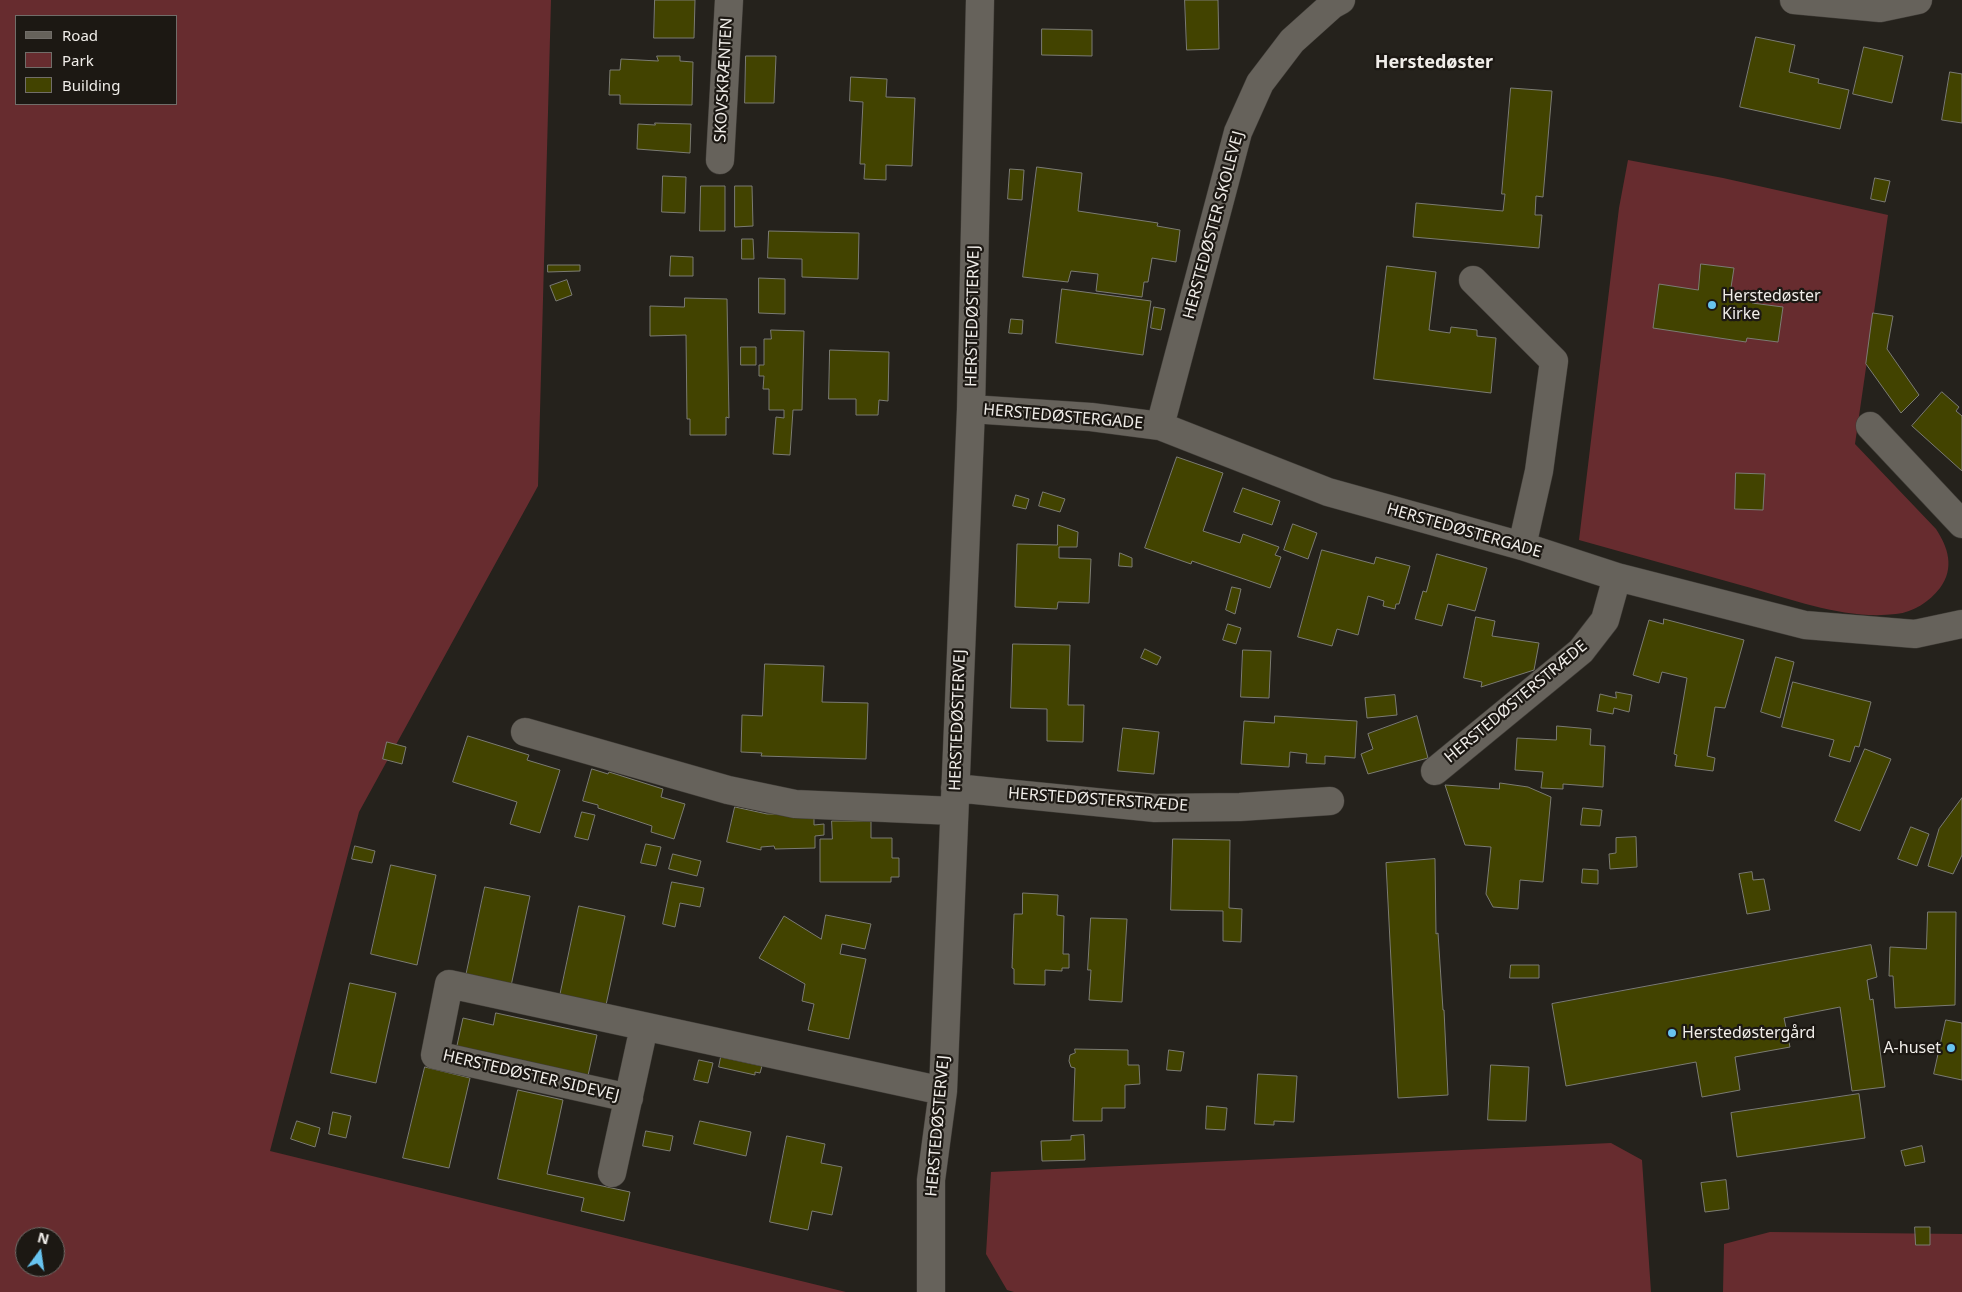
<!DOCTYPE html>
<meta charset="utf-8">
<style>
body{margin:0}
#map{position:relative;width:1962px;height:1292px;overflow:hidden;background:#25221c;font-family:"Noto Sans",sans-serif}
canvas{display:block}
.legend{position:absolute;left:15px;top:15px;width:162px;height:90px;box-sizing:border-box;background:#1c1813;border:1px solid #716d69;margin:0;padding:6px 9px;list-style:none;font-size:15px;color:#f0ede9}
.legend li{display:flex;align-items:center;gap:10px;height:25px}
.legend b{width:25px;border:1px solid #716d69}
.north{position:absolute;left:15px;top:1227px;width:50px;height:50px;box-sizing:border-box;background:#1c1813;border:1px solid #716d69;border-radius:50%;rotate:14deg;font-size:14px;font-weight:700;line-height:20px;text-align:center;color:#f0ede9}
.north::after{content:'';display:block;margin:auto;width:18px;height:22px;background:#68c4f0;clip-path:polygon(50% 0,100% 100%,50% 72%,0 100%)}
</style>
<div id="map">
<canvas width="1962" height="1292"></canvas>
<ul class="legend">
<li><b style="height:6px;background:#66625b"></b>Road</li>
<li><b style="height:14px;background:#672c2f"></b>Park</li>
<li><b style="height:14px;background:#424300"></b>Building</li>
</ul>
<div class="north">N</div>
</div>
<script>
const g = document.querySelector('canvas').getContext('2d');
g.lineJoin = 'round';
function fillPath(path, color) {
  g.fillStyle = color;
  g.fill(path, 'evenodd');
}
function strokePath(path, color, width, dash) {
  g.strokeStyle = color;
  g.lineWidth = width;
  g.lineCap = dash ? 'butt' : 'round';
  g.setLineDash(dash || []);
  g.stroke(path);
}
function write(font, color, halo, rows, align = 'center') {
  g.font = font + ' "Noto Sans",sans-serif';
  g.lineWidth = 4.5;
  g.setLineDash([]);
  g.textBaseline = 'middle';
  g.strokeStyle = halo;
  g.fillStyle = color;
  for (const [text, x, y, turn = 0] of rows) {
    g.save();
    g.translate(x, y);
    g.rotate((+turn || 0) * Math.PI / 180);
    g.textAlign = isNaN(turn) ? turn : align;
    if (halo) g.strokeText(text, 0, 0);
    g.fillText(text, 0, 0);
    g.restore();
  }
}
fillPath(new Path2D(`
 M0,0H551L538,486L359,812L270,1151L846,1292H0ZM16,16H176V104H16ZM25,1237H55V1267H25Z
 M1628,160L1723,178L1888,215L1855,444L1936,529C1948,547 1955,568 1940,588C1929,602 1914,612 1896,614C1847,620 1797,601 1751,588C1694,572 1636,556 1579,540L1619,208Z
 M1611,1143L1642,1160L1651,1292H1014L1007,1290L986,1254L991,1172Z
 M1770,1232L1962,1234V1292H1723L1724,1244Z`), '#672c2f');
const building = new Path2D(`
 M655,0H695L694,38H654Z
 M1185,0H1218L1219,49L1187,50Z
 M1042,29L1092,30V56L1042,55Z
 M1756,37L1795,45L1789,72L1819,79L1818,83L1849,90L1840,129L1740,107Z
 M1864,47L1903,56L1892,103L1853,94Z
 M657,56H680V61L693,62L692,105L620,104V95H609L610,70H620L621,59L658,61Z
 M746,56H776L774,103H745Z
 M1950,72L1962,74V123L1942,120Z
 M851,77L887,79L886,97L915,98L912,166L886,165V180L864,179L865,164H860L863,102L850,101Z
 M1511,88L1552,91L1543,197L1536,196L1535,215H1542L1539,248L1413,237L1416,203L1503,211L1505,194H1502Z
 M655,123L691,124L690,153L637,149L638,124L655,125Z
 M1037,167L1082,173L1078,211L1158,223L1157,226L1180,230L1176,262L1152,258L1148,282H1144L1142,297L1096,291L1098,274L1071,271L1068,282L1023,277Z
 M1010,169L1024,170L1022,200L1008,199Z
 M663,176L686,177L685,213L662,212Z
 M1875,178L1890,181L1885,202L1871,199Z
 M701,186H725V231H700Z
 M735,186H752L753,226L735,227Z
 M769,231L859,233L858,279L802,277V259L768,258Z
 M742,239H753L754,259H742Z
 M671,256L693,257V276H670Z
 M1701,264L1734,268L1730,294L1753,297L1752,303L1783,307L1778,342L1747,338L1746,342L1653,328L1659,284L1698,290Z
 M548,265H580V271L548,272Z
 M1387,266L1436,272L1429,330L1450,333L1451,327L1477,330V336L1496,338L1491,393L1374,379Z
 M759,278L785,279V314L759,313Z
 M567,280L572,295L556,301L550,286Z
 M1062,289L1151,301L1143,355L1056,343Z
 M685,298L727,299L729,418L726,417V435H690V419H687L686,335L650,336V306L684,307Z
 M1154,307L1165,309L1161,330L1151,328Z
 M1873,313L1893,316L1887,349L1919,395L1901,413L1866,364Z
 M1011,319L1023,320L1022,334L1009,333Z
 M771,330L804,331L802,410H793L790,455L773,454L776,417L784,418V410H769V389H763L764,376H759V365H764V339H771Z
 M741,347H756V365H741Z
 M830,350L889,352L888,401L879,400L878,415H856V399H829Z
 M1942,392L1959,407L1956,411L1962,416V471L1912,426Z
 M1177,457L1223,473L1203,531L1240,543L1243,534L1279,547L1275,555L1281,557L1270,588L1192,561L1191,564L1145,548Z
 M1736,473L1765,474L1763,510L1735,509Z
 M1243,488L1280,501L1272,525L1234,512Z
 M1043,492L1065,499L1060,512L1039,506Z
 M1016,495L1029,499L1026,509L1013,506Z
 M1293,524L1317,533L1308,559L1284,550Z
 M1058,525L1078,532L1077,547H1059V558L1091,559L1089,603L1058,602L1057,609L1015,607L1017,544L1057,545Z
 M1322,550L1374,564L1376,557L1410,566L1399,604H1396L1395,609L1383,606L1384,601L1368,596L1358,635L1337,629L1332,646L1298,637Z
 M1120,553L1132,558V567L1119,566Z
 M1437,554L1487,568L1475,611L1448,604L1442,626L1415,619L1423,591L1426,592Z
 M1232,587L1241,589L1235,614L1226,610Z
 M1476,617L1495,621L1492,636L1539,643L1534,670L1481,687L1482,682L1464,678Z
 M1664,619L1744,640L1725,708L1715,707L1707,756L1715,758L1713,771L1675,766L1677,755L1674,754L1687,678L1662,672L1659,683L1633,675L1649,620L1663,624Z
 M1228,624L1241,628L1236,644L1223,640Z
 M1013,644L1070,645L1068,705H1084L1083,742L1047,741V709L1011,708Z
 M1145,649L1161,657L1157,665L1141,658Z
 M1243,650L1271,651L1269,698L1241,697Z
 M1776,657L1794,662L1780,718L1761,712Z
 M765,664L824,666L822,702L868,703L866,759L761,756L762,753L741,752L742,715L762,716Z
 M1793,682L1871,702L1859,747L1855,746L1850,762L1829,756L1834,740L1782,727Z
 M1616,692L1632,695L1629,712L1614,708L1613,714L1597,711L1600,694L1616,698Z
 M1395,695L1397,715L1367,718L1365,698Z
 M1275,716L1357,721L1355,758L1325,756V764L1306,763L1307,754L1290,752L1289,767L1241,764L1244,721L1274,723Z
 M1417,716L1428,758L1368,774L1361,754L1373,749L1368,734Z
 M1557,726L1591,729L1590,745L1605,746L1603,787L1563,784V789L1541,788L1543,772L1515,770L1517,738L1556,740Z
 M1123,728L1159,732L1154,774L1118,771Z
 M468,736L529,755L527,760L560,770L540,833L510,824L517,802L453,782Z
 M387,742L406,747L402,764L383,759Z
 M1865,749L1891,759L1860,831L1835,821Z
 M592,769L608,774L609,772L663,789L661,797L685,804L674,839L651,832L652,826L598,808V805L583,801Z
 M1500,783L1528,787L1551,797L1543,882L1520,880L1518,909L1493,907L1486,894L1491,847L1465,845L1445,785L1499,789Z
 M1962,798V855L1953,874L1928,866L1939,829Z
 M735,807L767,814H814V825L824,824V835L815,836V848L775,849L774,846L761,847V850L727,842Z
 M1583,808L1602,810L1600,826L1581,825Z
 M582,812L595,815L588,840L575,837Z
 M832,821H871V838H892V858H899V877H891V882H820V839H832Z
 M1911,827L1929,834L1917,866L1898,859Z
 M1636,837L1637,867L1610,869L1609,854L1616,853V838Z
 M1173,839L1230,840L1229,908L1242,909L1241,942L1223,941V911L1171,910Z
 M646,844L661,847L656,866L641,863Z
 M355,846L375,851L372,863L352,859Z
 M673,854L701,861L697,876L669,869Z
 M1435,859L1436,934L1438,933L1443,1010H1444L1448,1095L1398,1098L1386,863Z
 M391,865L436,875L417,965L371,954Z
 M1583,869L1598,870V884L1582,883Z
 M1752,872L1753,880L1764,879L1770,910L1747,914L1739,874Z
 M672,882L704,888L700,907L680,903L675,927L663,924Z
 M485,887L530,896L511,986L466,976Z
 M1023,893L1058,895L1057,915L1064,916L1063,954H1069V968H1062V971L1045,970V985L1014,984V969L1012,968L1014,914H1022Z
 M579,906L625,916L606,1005L560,996Z
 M1928,912H1956L1955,1005L1895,1008L1893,976H1889L1890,947L1926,949Z
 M826,915L871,924L865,949L842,944L840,954L866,959L849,1039L808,1030L814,1004L802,1001L805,984L759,958L784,916L821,939Z
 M1091,918L1127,919L1122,1002L1089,1000L1091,970H1088Z
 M1871,945L1877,977L1867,980L1870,1000L1873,999L1885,1087L1852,1091L1840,1007L1784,1018L1790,1047L1735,1057L1740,1090L1702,1097L1696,1062L1566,1086L1552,1004Z
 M1511,965H1539V978H1510Z
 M350,983L396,993L376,1083L331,1073Z
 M496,1013L597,1035L587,1080L456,1050L463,1018L493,1025Z
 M1946,1020L1962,1023V1080L1934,1074Z
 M1075,1049L1128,1050V1065H1139L1140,1084L1125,1085V1108H1102V1121H1073L1075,1068L1071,1067L1069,1061L1070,1055L1075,1053Z
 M1169,1050L1184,1052L1181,1071L1167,1070Z
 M721,1057L762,1066L760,1073L755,1072V1075L719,1067Z
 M699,1060L713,1063L708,1083L694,1080Z
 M1491,1065L1529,1067L1526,1121L1488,1120Z
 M425,1067L470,1078L449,1168L403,1158Z
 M1258,1074L1297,1076L1294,1122L1274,1121V1125L1255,1124Z
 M518,1090L563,1100L547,1174L630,1192L624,1221L581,1211L584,1198L498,1179Z
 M1859,1094L1865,1138L1737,1157L1731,1113Z
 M1207,1106L1227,1108L1225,1130L1206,1129Z
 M333,1112L351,1116L346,1138L329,1134Z
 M297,1121L320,1128L315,1147L291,1139Z
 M700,1121L751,1132L746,1156L694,1144Z
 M646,1131L673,1136L670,1151L643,1146Z
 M1084,1135L1085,1160L1042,1161L1041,1141L1071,1140V1136Z
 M787,1136L825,1144L821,1163L842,1167L832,1215L812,1211L808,1230L770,1222Z
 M1922,1146L1925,1162L1905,1166L1901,1151Z
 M1726,1180L1729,1209L1705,1212L1701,1183Z
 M1915,1227H1930V1245H1916Z`);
fillPath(building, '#424300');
strokePath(building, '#7b7b73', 1);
const minor = new Path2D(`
 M1794,0L1880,8L1918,0
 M720,160L729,0
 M1473,280L1554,361L1539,471L1522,546
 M971,409L1091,417L1160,426L1328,492L1522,546L1617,577L1805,625L1915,634L1962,624
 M1160,426L1238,132L1260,83L1292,41L1332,5L1341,0
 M1870,426L1962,524
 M525,732L728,790L795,804L954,811
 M1435,771L1581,651L1605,620L1617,577
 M955,788L1155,808L1240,807L1330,801
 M629,1098L435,1055L449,984L943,1091
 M612,1173L644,1027
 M931,1292V1180L943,1091L971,409L980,0`);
strokePath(minor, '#403d38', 29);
strokePath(minor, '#66625b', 28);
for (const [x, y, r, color] of [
 [1712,305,5,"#68c4f0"],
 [1672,1033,5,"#68c4f0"],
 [1951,1048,5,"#68c4f0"]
]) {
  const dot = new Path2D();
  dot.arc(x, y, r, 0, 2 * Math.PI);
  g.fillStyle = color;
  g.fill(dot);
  strokePath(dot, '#1c1813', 2);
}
write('16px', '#f0ede9', '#1c1813', [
 ["SKOVSKRÆNTEN",724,80,-87],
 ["HERSTEDØSTER SKOLEVEJ",1214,225,-75],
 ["HERSTEDØSTERVEJ",973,316,-89],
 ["HERSTEDØSTERGADE",1063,417,5],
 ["HERSTEDØSTERGADE",1464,531,16],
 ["HERSTEDØSTERSTRÆDE",1516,702,-40],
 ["HERSTEDØSTERVEJ",958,720,-88],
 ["HERSTEDØSTERSTRÆDE",1098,800,4],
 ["HERSTEDØSTER SIDEVEJ",531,1076,13],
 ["HERSTEDØSTERVEJ",938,1126,-85]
]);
write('16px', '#f0ede9', '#1c1813', [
 ["Herstedøster",1722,296],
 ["Kirke",1722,314],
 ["Herstedøstergård",1682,1033],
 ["A-huset",1941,1048,"right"]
], 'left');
write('bold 18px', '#f0ede9', '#1c1813', [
 ["Herstedøster",1434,63]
]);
</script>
